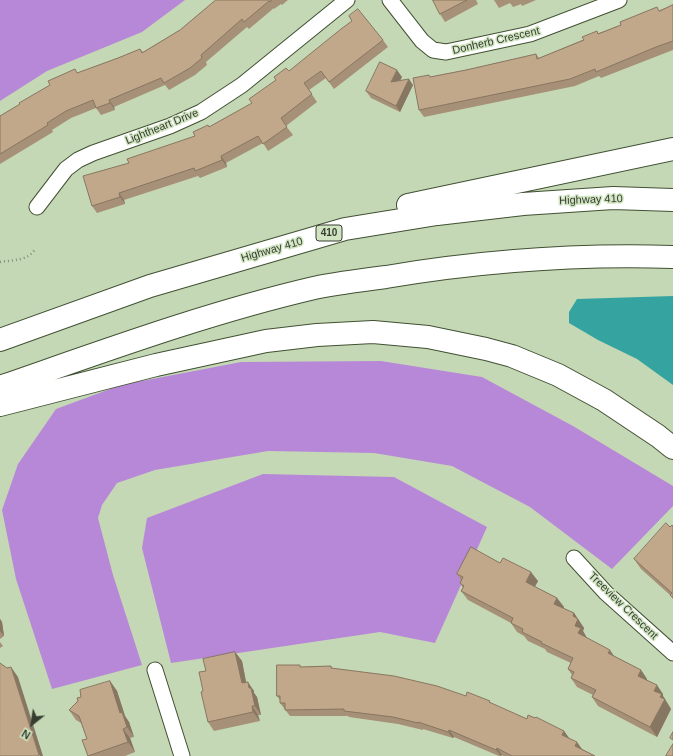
<!DOCTYPE html>
<style>
body{margin:0}
#map{position:relative;width:673px;height:756px;overflow:hidden;background:#c5d8b5;font-family:Helvetica,sans-serif}
canvas{display:block}
.north{position:absolute;left:12px;top:704px;width:40px;height:40px;-webkit-text-stroke:3px #d1e5c2;paint-order:stroke;rotate:210deg;font-size:11px;font-weight:700;line-height:16px;text-align:center;color:#373e30}
.north::after{content:'';display:block;margin:auto;width:14px;height:18px;background:#373e30;clip-path:polygon(50% 0,100% 100%,50% 72%,0 100%)}
</style>
<div id="map">
<canvas width="673" height="756"></canvas>
<div class="north">N</div>
</div>
<script>
const g = document.querySelector('canvas').getContext('2d');
g.lineJoin = 'round';
function fillPath(path, color) {
  g.fillStyle = color;
  g.fill(path, 'evenodd');
}
function strokePath(path, color, width, dash) {
  g.strokeStyle = color;
  g.lineWidth = width;
  g.lineCap = dash ? 'butt' : 'round';
  g.setLineDash(dash || []);
  g.stroke(path);
}
function write(font, color, halo, rows, align = 'center') {
  g.font = font + ' Helvetica,sans-serif';
  g.lineWidth = 3;
  g.setLineDash([]);
  g.textBaseline = 'middle';
  g.strokeStyle = halo;
  g.fillStyle = color;
  for (const [text, x, y, turn = 0] of rows) {
    g.save();
    g.translate(x, y);
    g.rotate((+turn || 0) * Math.PI / 180);
    g.textAlign = isNaN(turn) ? turn : align;
    if (halo) g.strokeText(text, 0, 0);
    g.fillText(text, 0, 0);
    g.restore();
  }
}
fillPath(new Path2D(`
 M0,0H185L142,32L47,71L0,101Z
 M381,361L482,377L573,426L673,486V506L612,569L530,507L452,466L374,453L268,451L155,470L117,483L102,505L98,518L113,575L142,665L52,689L16,579L2,510L18,464L56,409L121,385L241,362Z
 M263,474L394,477L487,527L435,643L380,632L171,663L142,548L147,518Z`), '#b888d8');
fillPath(new Path2D(`
 M673,296V385L637,359L598,340L569,323V312L577,299Z`), '#35a4a0');
const minor = new Path2D(`
 M390,0L422,41L433,50L446,52L530,34L619,0
 M37,207L66,169L78,160L93,153L170,126L201,112L242,85L347,0
 M574,558L606,593L673,653
 M155,670L182,756`);
const motorway = new Path2D(`
 M408,205L673,149
 M0,340L150,286L345,229L437,214L523,204L613,198L673,200
 M0,387C104,351 207,313 314,288C338,283 362,280 386,277C481,261 577,254 673,257
 M0,405L156,365L266,341L317,335L373,332L428,337L486,349L512,356L558,375L604,400L658,436L673,448`);
strokePath(minor, '#415133', 17);
strokePath(motorway, '#415133', 24);
strokePath(new Path2D(`
 M0,262C13,260 28,261 35,249`), '#849279', 2.5, [1, 3]);
strokePath(minor, '#fff', 15);
strokePath(motorway, '#fff', 22);
fillPath(new Path2D(`
 M216,0H288L282,5L281,4L274,9V8L249,29L247,27L206,62L207,65L195,75L169,90L165,85L114,107L115,110L101,115L96,108L71,118L52,130L53,132L0,164V116L77,73L118,58L140,49L143,52L180,30Z
 M433,0H476L478,4L445,22L440,14Z
 M494,0H536L522,6L521,4L513,7L510,3L499,8Z
 M673,5V50L601,78L599,76L575,86L424,117L419,110L429,75L430,77L466,70L536,54L539,58L599,33Z
 M383,40L388,47L334,89L326,78L309,90L317,102L286,126L293,135L268,151L263,143L226,163L227,167L200,178L198,176L124,200L125,204L97,213L92,206L129,163L195,136L209,127L252,103L276,81L289,71Z
 M402,77L400,80L413,85L400,112L371,98L366,91Z
 M673,526V599L670,595L641,569L634,559L670,527Z
 M500,563L538,581L535,587L557,598L564,607L563,608L574,613L584,628L583,631L587,638L614,656L641,670L647,679V680L663,694V696L671,709L657,737L598,706L592,697L593,695L577,687L571,678L572,675L568,669L571,663L547,652L545,649L528,641L524,636L517,632L511,623L468,600L461,591L463,588L460,583L461,580L457,574Z
 M0,619L2,622L4,636L0,639Z
 M0,642L3,646L0,648Z
 M235,652L242,661L246,682L254,691V693L257,697L261,715H258L260,721L214,731L208,722L203,691L206,671Z
 M331,666L333,669L492,704L527,719L564,731L569,738L582,749L595,756H503L502,755L501,756H499L454,737L453,738L423,729V730L398,724L349,717L348,716H290L280,703V700L277,696L302,667Z
 M110,681L117,691L125,716L129,722L134,737L130,738L135,752L125,756H88L87,739L81,723L76,720L69,710L81,697Z`), '#a69077');
fillPath(new Path2D(`
 M397,70L402,77L396,88L391,82Z
 M409,79L413,85L400,112L396,106Z
 M109,100L114,107L115,110L110,103Z
 M221,156L226,163L227,167L222,160Z
 M119,193L124,200L125,204L120,197Z
 M531,572L538,581L532,591L526,582Z
 M557,598L564,607L561,613L554,604Z
 M574,613L584,628L583,631L587,638L585,643L578,633L575,626L573,616Z
 M0,619L2,622L4,636L0,631Z
 M610,650L616,659L608,653Z
 M235,652L242,661L248,692L242,683Z
 M11,667L18,677L43,756H40L39,755Z
 M641,670L647,679L644,685L638,676Z
 M110,681L117,691L125,716L129,722L134,737L127,727L120,713Z
 M248,682L254,691V693L257,697L261,715L255,706L249,688Z
 M657,685L663,694V696L671,709L657,737L650,727L654,691Z
 M252,706L258,715L260,721L253,712Z
 M123,729L130,738L135,752L128,742Z
 M449,730L454,737L453,738L448,732Z
 M564,731L569,738L567,742L562,735Z
 M577,742L582,749L575,746Z
 M497,748L502,755L501,756L496,750Z`), '#877661');
const building = new Path2D(`
 M216,0H272L270,2L269,1L244,22L242,19L201,55L202,58L190,68L164,83L161,78L109,100L110,103L96,108L93,100L66,111L47,123L48,125L0,154V116L20,104L19,103L50,85L48,81L75,69L77,73L118,58L140,49L142,53L180,30Z
 M433,0H467L440,14Z
 M673,5V41L656,47L596,72L595,69L570,79L419,110L413,78L429,75L430,77L466,70L536,54L537,59L584,40L582,37L597,31L598,34L621,25L620,22L657,7L659,11Z
 M358,9L383,40L329,82L321,71L304,83L312,94L281,118L287,127L263,144L258,136L221,156L222,160L195,171L194,168L119,193L120,197L92,206L83,176L129,163L127,159L195,136L193,132L208,125L209,127L252,103L249,99L276,80L274,77L286,68L289,71L341,29L352,21L349,16Z
 M380,62L397,70L391,82L409,79L396,106L366,91Z
 M666,523L670,527L672,525L673,526V598L670,595L672,593L634,559Z
 M471,547L500,563L503,558L531,572L526,582L557,598L554,604L574,613L573,616L578,619L575,626L581,628L578,633L610,650L608,653L641,670L638,676L657,685L654,691L662,694L660,697L665,699L650,727L592,697L596,690L571,678L574,672L568,669L573,658L541,643L542,642L522,632L523,629L511,623L513,618L461,591L464,586L460,583L463,577L457,574Z
 M235,652L242,683L248,682L249,688H251L255,706H252L253,712L208,722L201,692L203,691L199,672L206,671L203,659Z
 M0,663L7,668L11,667L39,755L37,756H0Z
 M277,665H300V667L331,666V668L394,676L437,686L466,696L467,692L490,701L489,702L527,719L528,715L535,718L536,717L564,731L562,735L577,742L575,746L595,756H512L497,748L496,750L449,730L448,732L418,722V723L393,717L344,711V709L285,710V703H280V696H277Z
 M110,681L120,713L122,712L127,727L123,729L128,742L88,756L82,740L87,739L79,716L69,710L78,701L77,698L81,697L80,690Z
 M673,732V740L670,738Z
 M673,744V756H666Z`);
fillPath(building, '#c1a88a');
strokePath(building, '#877661', 1);
for (const [x, y, w] of [
 [329,233,26]
]) {
  const box = new Path2D();
  box.roundRect(x - w / 2, y - 8, w, 16, 3);
  g.fillStyle = '#d1e5c2';
  g.fill(box);
  strokePath(box, '#373e30', 1);
}
write('bold 10px', '#373e30', null, [
 ["410",329,233]
]);
write('11px', '#373e30', '#d1e5c2', [
 ["Donherb Crescent",496,41,-13],
 ["Lightheart Drive",162,127,-22],
 ["Highway 410",591,200,-2],
 ["Highway 410",272,250,-16],
 ["Treeview Crescent",623,606,44]
]);
</script>
